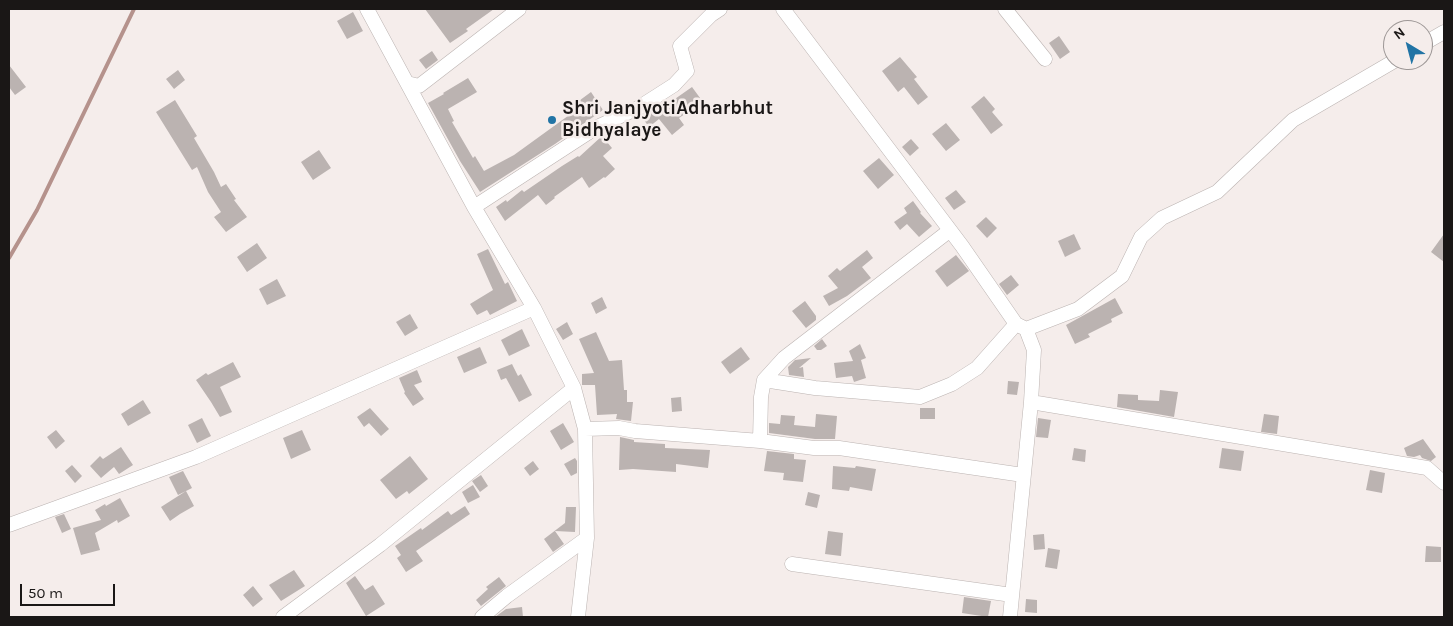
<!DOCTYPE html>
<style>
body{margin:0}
#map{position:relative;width:1453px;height:626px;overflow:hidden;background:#f5edeb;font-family:Karla,sans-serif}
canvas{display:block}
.frame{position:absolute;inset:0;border:10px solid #1a1716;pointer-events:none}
.north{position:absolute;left:1383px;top:20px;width:50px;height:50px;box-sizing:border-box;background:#f5edeb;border:1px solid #9d9796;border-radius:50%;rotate:323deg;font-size:14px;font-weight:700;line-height:20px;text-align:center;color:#1a1716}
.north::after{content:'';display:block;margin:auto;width:18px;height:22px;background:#2174a5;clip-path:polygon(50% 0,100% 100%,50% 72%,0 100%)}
.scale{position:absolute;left:20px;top:584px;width:95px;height:22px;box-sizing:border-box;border:2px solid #1a1716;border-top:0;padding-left:6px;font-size:15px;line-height:18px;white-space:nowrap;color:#1a1716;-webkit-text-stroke:4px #f5edeb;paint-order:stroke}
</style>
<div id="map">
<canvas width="1453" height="626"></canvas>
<div class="frame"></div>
<div class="north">N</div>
<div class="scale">50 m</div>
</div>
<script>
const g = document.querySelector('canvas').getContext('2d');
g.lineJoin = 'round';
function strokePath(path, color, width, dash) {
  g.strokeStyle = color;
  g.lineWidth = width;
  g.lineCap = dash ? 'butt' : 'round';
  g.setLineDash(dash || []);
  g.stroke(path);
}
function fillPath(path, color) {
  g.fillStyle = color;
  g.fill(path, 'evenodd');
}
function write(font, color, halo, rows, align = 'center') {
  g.font = font + ' Karla,sans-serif';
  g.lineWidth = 5;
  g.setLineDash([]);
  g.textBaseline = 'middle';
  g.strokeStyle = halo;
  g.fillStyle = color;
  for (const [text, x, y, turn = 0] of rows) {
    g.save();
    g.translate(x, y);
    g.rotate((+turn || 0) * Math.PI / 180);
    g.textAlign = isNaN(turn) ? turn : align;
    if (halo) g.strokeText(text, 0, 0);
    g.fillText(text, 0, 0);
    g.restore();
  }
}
strokePath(new Path2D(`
 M9,258L37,210L134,9`), '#b5928c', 4);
fillPath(new Path2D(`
 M425,9H494L466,29L468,31L450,43Z
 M353,12L363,31L347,39L337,21Z
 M1059,36L1070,52L1060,59L1049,43Z
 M432,51L438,60L426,69L419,60Z
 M900,57L917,77L914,79L928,97L918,105L904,87L898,92L882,71Z
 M9,65L26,87L15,95L9,87Z
 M178,70L185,80L174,89L166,79Z
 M468,78L477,92L448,109L454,121L452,122L473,158L475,156L484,171L514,155L572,113L568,109L591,92L603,110L555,144L480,192L460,161L428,103L444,94L443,93Z
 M692,87L703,102L679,118L684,125L672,135L659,119L649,127L641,116L660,105L662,108Z
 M984,96L995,109L992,112L1003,125L991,134L971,107Z
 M175,100L197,136L194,138L214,172L221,187L226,184L236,199L234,200L247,217L226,232L214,217L221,212L208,192L197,167L192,170L156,112Z
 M946,123L960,140L946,151L932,134Z
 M602,136L612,148L603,156L615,169L605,178L604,177L589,188L582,177L554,197L555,198L546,205L538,195L505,221L496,207L506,200L507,202L522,190L524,192L562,166L578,156L579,157Z
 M911,139L919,148L910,156L902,147Z
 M319,150L331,168L313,180L301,162Z
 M879,158L894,175L878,189L863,171Z
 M956,190L966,202L954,210L945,198Z
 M913,201L921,212L920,213L932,226L919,237L907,224L900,230L894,222L907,213L904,208Z
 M986,217L997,228L987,238L976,226Z
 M1074,234L1081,249L1065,257L1058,241Z
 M1444,234V262L1431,252Z
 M257,243L267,258L247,272L237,257Z
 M488,249L505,284L508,282L517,301L490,315L487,310L477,315L470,304L493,290L477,254Z
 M867,250L873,258L862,267L871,278L847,296L829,306L823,296L838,288L828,276L837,268L840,271Z
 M956,255L969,271L947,287L935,271Z
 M1011,275L1019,285L1007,295L999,284Z
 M277,279L286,296L267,305L259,289Z
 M602,297L607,308L596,314L591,303Z
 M1115,298L1123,313L1111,319L1112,322L1088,334L1090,337L1075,344L1066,325Z
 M805,301L816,316V320L806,328L792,311Z
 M410,314L418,328L405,336L396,322Z
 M567,322L573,334L563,340L556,329Z
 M522,329L530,346L509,356L501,340Z
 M596,332L609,361L622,360L624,390H627V402H633L631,421L616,419L617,414L597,415L595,385H582V374L594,373L579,339Z
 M822,339L827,346L821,350H817L814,346Z
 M860,344L866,358L861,360L866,378L854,382L852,376L836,378L834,363L853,361L849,351Z
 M480,347L487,363L464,373L457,357Z
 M741,347L750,359L730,374L721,362Z
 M811,358L799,368L803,367L804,377L789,375L788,367L795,360Z
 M233,362L241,377L220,387L232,412L220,417L211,402L196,380L206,373L208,375Z
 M512,364L518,376L521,374L532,395L519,402L506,378L501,380L497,370Z
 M417,370L422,382L414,385L424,399L413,406L404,393L405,392L399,378Z
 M1008,381L1019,382L1017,395L1007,394Z
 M1160,390L1178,392L1174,417L1117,407L1118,394L1138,395V400L1159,401Z
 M681,397L682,411L672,412L671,398Z
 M143,400L151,413L128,426L121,414Z
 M370,408L389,429L381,436L369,423L364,427L357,417Z
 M920,408H935V419H920Z
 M816,414L837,416L835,439H815L769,433V423L780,424L781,415L795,416L794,425L815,427Z
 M1264,414L1279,416L1277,434L1261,432Z
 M202,418L211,436L197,443L188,425Z
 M1038,418L1051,420L1048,438L1036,437Z
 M563,423L574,442L561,450L550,431Z
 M56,430L65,441L56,449L47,437Z
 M302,430L311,450L291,459L283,438Z
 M620,437L634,440V442L665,444V448L710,450L708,468L676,464V472L633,469L619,470Z
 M1423,439L1436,457L1431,461L1422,458L1420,455L1414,457L1407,456L1404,448Z
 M121,447L133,465L119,474L114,467L101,478L90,466L100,456L103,459Z
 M1074,448L1086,450L1085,462L1072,460Z
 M1222,448L1244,451L1241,471L1219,468Z
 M767,451L794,454V459L806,460L803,482L783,480L784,473L764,471Z
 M410,456L428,479L409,494L407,491L396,499L380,480Z
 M575,458L577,461V473L571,476L564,464Z
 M533,461L539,469L530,476L524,468Z
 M72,465L82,476L75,483L65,471Z
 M833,466L855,468L856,466L876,469L872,491L850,487L849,491L832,489Z
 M1370,470L1385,473L1382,493L1366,490Z
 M183,471L192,488L178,495L169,477Z
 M481,475L488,486L480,492L472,481Z
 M473,485L480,497L468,503L462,492Z
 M186,491L194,506L180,514L170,521L161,507Z
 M808,492L820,495L817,508L805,505Z
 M120,498L130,516L118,523L117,520L95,533L100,550L81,555L73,528L101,520L95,510L105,504L106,506Z
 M465,506L470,514L416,551L423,561L406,572L397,558L401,555L395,546L421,528L422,530L448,511L451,515Z
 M566,507H576L575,532L555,531L564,544L553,552L544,539L565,523Z
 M64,514L71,529L62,533L55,517Z
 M828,531L843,533L841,556L825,554Z
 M1044,534L1045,549L1034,550L1033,535Z
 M1426,546L1441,547V562H1425Z
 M1048,548L1060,550L1057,569L1045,567Z
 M294,570L305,586L281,601L269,585Z
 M355,576L365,590L373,585L385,604L366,616L346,583Z
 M499,577L506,586L481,606L476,600L488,589L486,587Z
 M253,586L263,599L253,607L243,595Z
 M964,597L991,601L988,617L962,613Z
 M1026,599L1037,600V613L1025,612Z
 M522,607L523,617H495L506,609Z`), '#bbb3b1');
const street = new Path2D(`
 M367,9L474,207L534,308L574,388L585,429L587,538L578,617
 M783,9L962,246L1016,324L1026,329
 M1005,9L1045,59
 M1423,44L1444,32
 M407,83L419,86L519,9
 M474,207L597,127L638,108L674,85L687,71L680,46L711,15L720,9
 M764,380L815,388L920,397L952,384L977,368L1016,324
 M1031,402L1427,468L1444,483
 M585,429L619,428L635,431L760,441L814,448H839L1023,475
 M760,441L761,397L764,380L784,358L949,231
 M9,525L196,457L534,308
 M792,564L1012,595
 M283,617L380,545L574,388
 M482,617L507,596L587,538
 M1010,617L1031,402L1034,350L1026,329L1078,309L1122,276L1141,237L1162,218L1217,192L1293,120L1396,60`);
strokePath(street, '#bbb3b1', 15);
strokePath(street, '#fff', 14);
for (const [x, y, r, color] of [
 [552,120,5,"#2174a5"]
]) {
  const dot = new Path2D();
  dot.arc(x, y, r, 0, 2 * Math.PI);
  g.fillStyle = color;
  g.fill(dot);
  strokePath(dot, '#f5edeb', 2);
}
write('bold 19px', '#1a1716', '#f5edeb', [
 ["Shri JanjyotiAdharbhut",562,109],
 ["Bidhyalaye",562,131]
], 'left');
</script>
